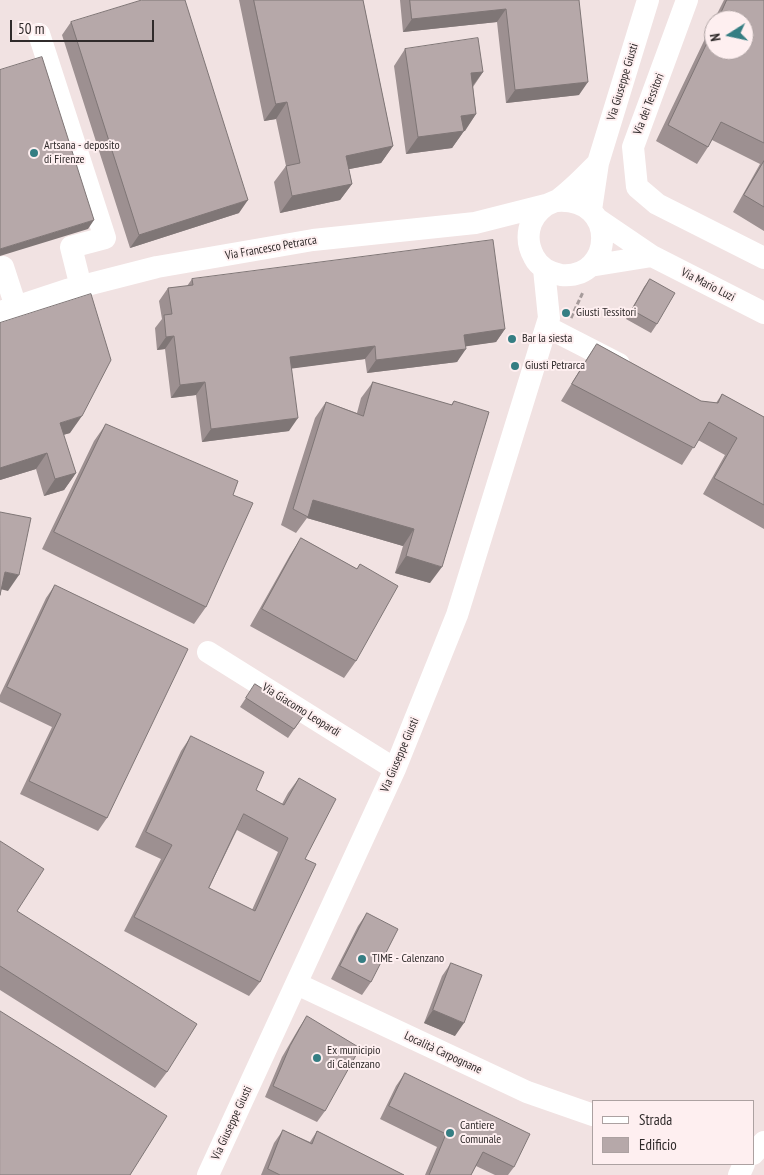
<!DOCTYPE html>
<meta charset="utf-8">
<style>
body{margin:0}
#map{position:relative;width:764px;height:1175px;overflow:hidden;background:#f1e2e2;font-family:"PT Sans Narrow",sans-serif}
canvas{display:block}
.legend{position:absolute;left:592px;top:1100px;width:162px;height:65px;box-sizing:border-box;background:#feeff0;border:1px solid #aca1a1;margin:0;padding:6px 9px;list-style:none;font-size:15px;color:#302b2b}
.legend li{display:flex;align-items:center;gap:10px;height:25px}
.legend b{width:25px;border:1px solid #aca1a1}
.north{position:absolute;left:704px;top:10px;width:50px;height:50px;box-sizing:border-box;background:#feeff0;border:1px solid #aca1a1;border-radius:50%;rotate:260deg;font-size:14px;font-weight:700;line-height:20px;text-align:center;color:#302b2b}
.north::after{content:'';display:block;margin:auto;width:18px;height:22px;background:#357e83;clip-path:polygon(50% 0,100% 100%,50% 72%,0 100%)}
.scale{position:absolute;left:10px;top:20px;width:144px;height:22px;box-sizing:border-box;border:2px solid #302b2b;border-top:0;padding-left:6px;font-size:15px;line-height:18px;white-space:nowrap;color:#302b2b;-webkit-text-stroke:4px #feeff0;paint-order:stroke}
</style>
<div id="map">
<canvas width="764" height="1175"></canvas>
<ul class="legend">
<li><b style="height:6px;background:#fff"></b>Strada</li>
<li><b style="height:14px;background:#b6a8a9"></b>Edificio</li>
</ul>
<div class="north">N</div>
<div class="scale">50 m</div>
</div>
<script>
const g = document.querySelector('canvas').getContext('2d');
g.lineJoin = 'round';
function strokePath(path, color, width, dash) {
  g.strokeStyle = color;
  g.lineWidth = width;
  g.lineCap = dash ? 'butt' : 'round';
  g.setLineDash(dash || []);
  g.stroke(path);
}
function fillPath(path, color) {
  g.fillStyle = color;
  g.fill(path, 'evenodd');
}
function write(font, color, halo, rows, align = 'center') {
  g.font = font + ' "PT Sans Narrow",sans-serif';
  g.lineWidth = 4;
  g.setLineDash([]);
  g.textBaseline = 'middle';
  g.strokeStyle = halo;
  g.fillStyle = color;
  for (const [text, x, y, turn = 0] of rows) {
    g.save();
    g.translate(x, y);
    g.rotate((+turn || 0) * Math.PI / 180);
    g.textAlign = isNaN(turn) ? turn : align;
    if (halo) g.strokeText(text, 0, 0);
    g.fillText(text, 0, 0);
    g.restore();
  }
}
strokePath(new Path2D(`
 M571,318L583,292`), '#a69b9b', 3, [5, 2.5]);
strokePath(new Path2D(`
 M687,0L633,147L637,187L657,204L764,258
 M39,34L105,238L71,247L81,287
 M557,201C619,197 614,280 561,275C550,273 539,267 534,257C524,239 528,218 545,206C549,203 554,202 558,200C573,189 585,176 598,163
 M591,210L598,163L648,0
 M599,220L652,256L764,313
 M590,266L652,256
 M0,268L3,267L16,307
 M0,312L67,290L157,267L313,240L475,223L546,205
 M547,327L619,364
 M208,652L395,769
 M297,984L527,1092L593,1115
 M753,1154L764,1142
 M208,1175L395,769L457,615L549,318L544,269
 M739,1175L744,1164`), '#fff', 22);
fillPath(new Path2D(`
 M239,0H363L393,146L381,163L349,169L352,184L340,200L280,213L274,182L286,166L276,119L264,121Z
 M400,0H579V95L506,103L497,22L403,32Z
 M724,0H764V231L733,212L760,164L712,140L708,147L697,164L656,141L714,20V50L744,20H714Z
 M71,22L239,213L130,248L62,35Z
 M405,49L483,72L473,87L476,114L452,148L406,154L394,66Z
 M192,279L505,329L496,342L465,346L457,362L367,373L365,359L292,368L289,431L202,442L196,395L171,398L165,349L157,350L155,328L162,319L159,301L168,288L187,286Z
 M650,279L657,324L651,333L626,319L644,287Z
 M0,323L70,433L63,435L76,473L64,490L44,496L36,469L0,480Z
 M597,344L701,401L716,403L722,394L764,417V529L703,494L725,455L698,440L682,465L561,401L586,360Z
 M373,382L451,405L454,401L430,583L395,573L403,546L307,518L296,533L281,525L315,418L326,402L357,413L361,398Z
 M106,424L206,607L194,624L42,549L94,441Z
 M301,538L357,569L360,564L356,661L344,678L250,626L290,555Z
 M55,585L107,818L98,831L20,794L52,727L0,702V695L46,598Z
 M255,684L304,715L288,738L240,707Z
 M191,736L256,790L282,804L288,793L299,778L305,859L260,982L249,996L124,931L161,859L135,847L181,751ZM237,830L278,852L252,910L209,888Z
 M0,841L17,911L167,1072L155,1088L0,990Z
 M367,913L371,982L362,995L331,979L358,926Z
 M451,963L455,1036L424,1023L442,976Z
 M307,1016L325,1111L317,1122L265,1097L282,1057L299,1028Z
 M405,1073L514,1167L508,1175H495L476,1166L471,1175H425L437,1147L380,1119L396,1086Z
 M283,1130L310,1142L317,1131L404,1175H261L274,1143Z`), '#9d9091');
fillPath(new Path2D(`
 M506,9L497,22L403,32L412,19Z
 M483,72L471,88V73Z
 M588,82L579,95L506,103L515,90Z
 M287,102L276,119L264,121L276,104Z
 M476,114L465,131L450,133L461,116Z
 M464,131L452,148L406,154L418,137Z
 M393,146L381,163L334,172L346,156Z
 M352,184L340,200L280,213L292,196Z
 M248,200L239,213L130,248L139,235Z
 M94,220L88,229L0,256V249Z
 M505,329L496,342L455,348L464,335Z
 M174,336L165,349L157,350L166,337Z
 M375,346L365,359L281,370L290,357Z
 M466,349L457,362L367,373L376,360Z
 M205,382L196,395L171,398L180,385Z
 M82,416L70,433L48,439L60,423Z
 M298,418L289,431L202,442L211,429Z
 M47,453L36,469L0,480V468Z
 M76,473L64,490L44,496L55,479Z
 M313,500L414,529L403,546L307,518Z
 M406,556L442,567L430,583L395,573Z
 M5,572L19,575L8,591L0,589Z
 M433,1010L464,1023L455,1036L424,1023Z`), '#7f7676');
const building = new Path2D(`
 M142,0H185L248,200L139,235L71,22Z
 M254,0H363L393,146L346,156L352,184L292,196L286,166L300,163L287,102L276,104Z
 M410,0H579L588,82L515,90L506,9L412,19Z
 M727,0H764V143L721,122L708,147L668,125L714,28V50H744V20H718Z
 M478,38L483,72L471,73L476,114L461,116L464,131L418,137L405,49Z
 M42,57L94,220L0,249V70Z
 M764,161V207L744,195Z
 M493,240L505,329L464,335L466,349L376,360L375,346L290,357L298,418L211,429L205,382L180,385L174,336L166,337L164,315L172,314L168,288L193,285L192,279Z
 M650,279L675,293L657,324L632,310Z
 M91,294L111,360L82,416L60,423L76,473L55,479L47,453L0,468V323Z
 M597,344L701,401L718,403L722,394L764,417V505L714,478L737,438L709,422L694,448L572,384Z
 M373,382L452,405L454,401L489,412L442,567L406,556L414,529L313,500L308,517L293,509L326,402L363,416Z
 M106,424L238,481L233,495L253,503L206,607L54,532Z
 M0,512L31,518L19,575L5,572L0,595Z
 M301,538L357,569L360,564L398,586L356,661L262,609Z
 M55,585L188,649L107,818L29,781L61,714L7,687Z
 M255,684L304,715L294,729L246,698Z
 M191,736L264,772L256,790L284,805L299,778L336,799L305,859L316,864L260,982L134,917L172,845L146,832ZM244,814L288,838L255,911L209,888Z
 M0,841L44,869L17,911L197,1024L167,1072L0,966Z
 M367,913L398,929L371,982L340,966Z
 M451,963L482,975L464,1023L433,1010Z
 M0,1011L167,1116L130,1175H0Z
 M307,1016L360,1048L325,1111L273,1086L290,1046Z
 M405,1073L530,1134L514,1167L483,1152L471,1175H429L446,1134L389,1106Z
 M283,1130L312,1144L317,1131L404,1175H280L268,1169Z`);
fillPath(building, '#b6a8a9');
strokePath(building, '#7f7676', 1);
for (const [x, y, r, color] of [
 [34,153,5,"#357e83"],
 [566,313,5,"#357e83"],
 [512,339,5,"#357e83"],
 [515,366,5,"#357e83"],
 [362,959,5,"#357e83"],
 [317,1058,5,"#357e83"],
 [450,1133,5,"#357e83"]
]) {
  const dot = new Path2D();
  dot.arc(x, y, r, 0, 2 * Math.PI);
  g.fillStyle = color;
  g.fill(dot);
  strokePath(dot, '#feeff0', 2);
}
write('12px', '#302b2b', '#feeff0', [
 ["Via Giuseppe Giusti",623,82,-73],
 ["Via dei Tessitori",649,104,-69],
 ["Via Francesco Petrarca",271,248,-10],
 ["Via Mario Luzi",708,285,27],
 ["Via Giacomo Leopardi",301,710,32],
 ["Via Giuseppe Giusti",400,755,-67],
 ["Località Carpognane",443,1053,25],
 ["Via Giuseppe Giusti",232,1123,-65]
]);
write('12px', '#302b2b', '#feeff0', [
 ["Artsana - deposito",44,146],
 ["di Firenze",44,160],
 ["Giusti Tessitori",576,313],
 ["Bar la siesta",522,339],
 ["Giusti Petrarca",525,366],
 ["TIME - Calenzano",372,959],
 ["Ex municipio",327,1051],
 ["di Calenzano",327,1065],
 ["Cantiere",460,1126],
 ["Comunale",460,1140]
], 'left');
</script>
